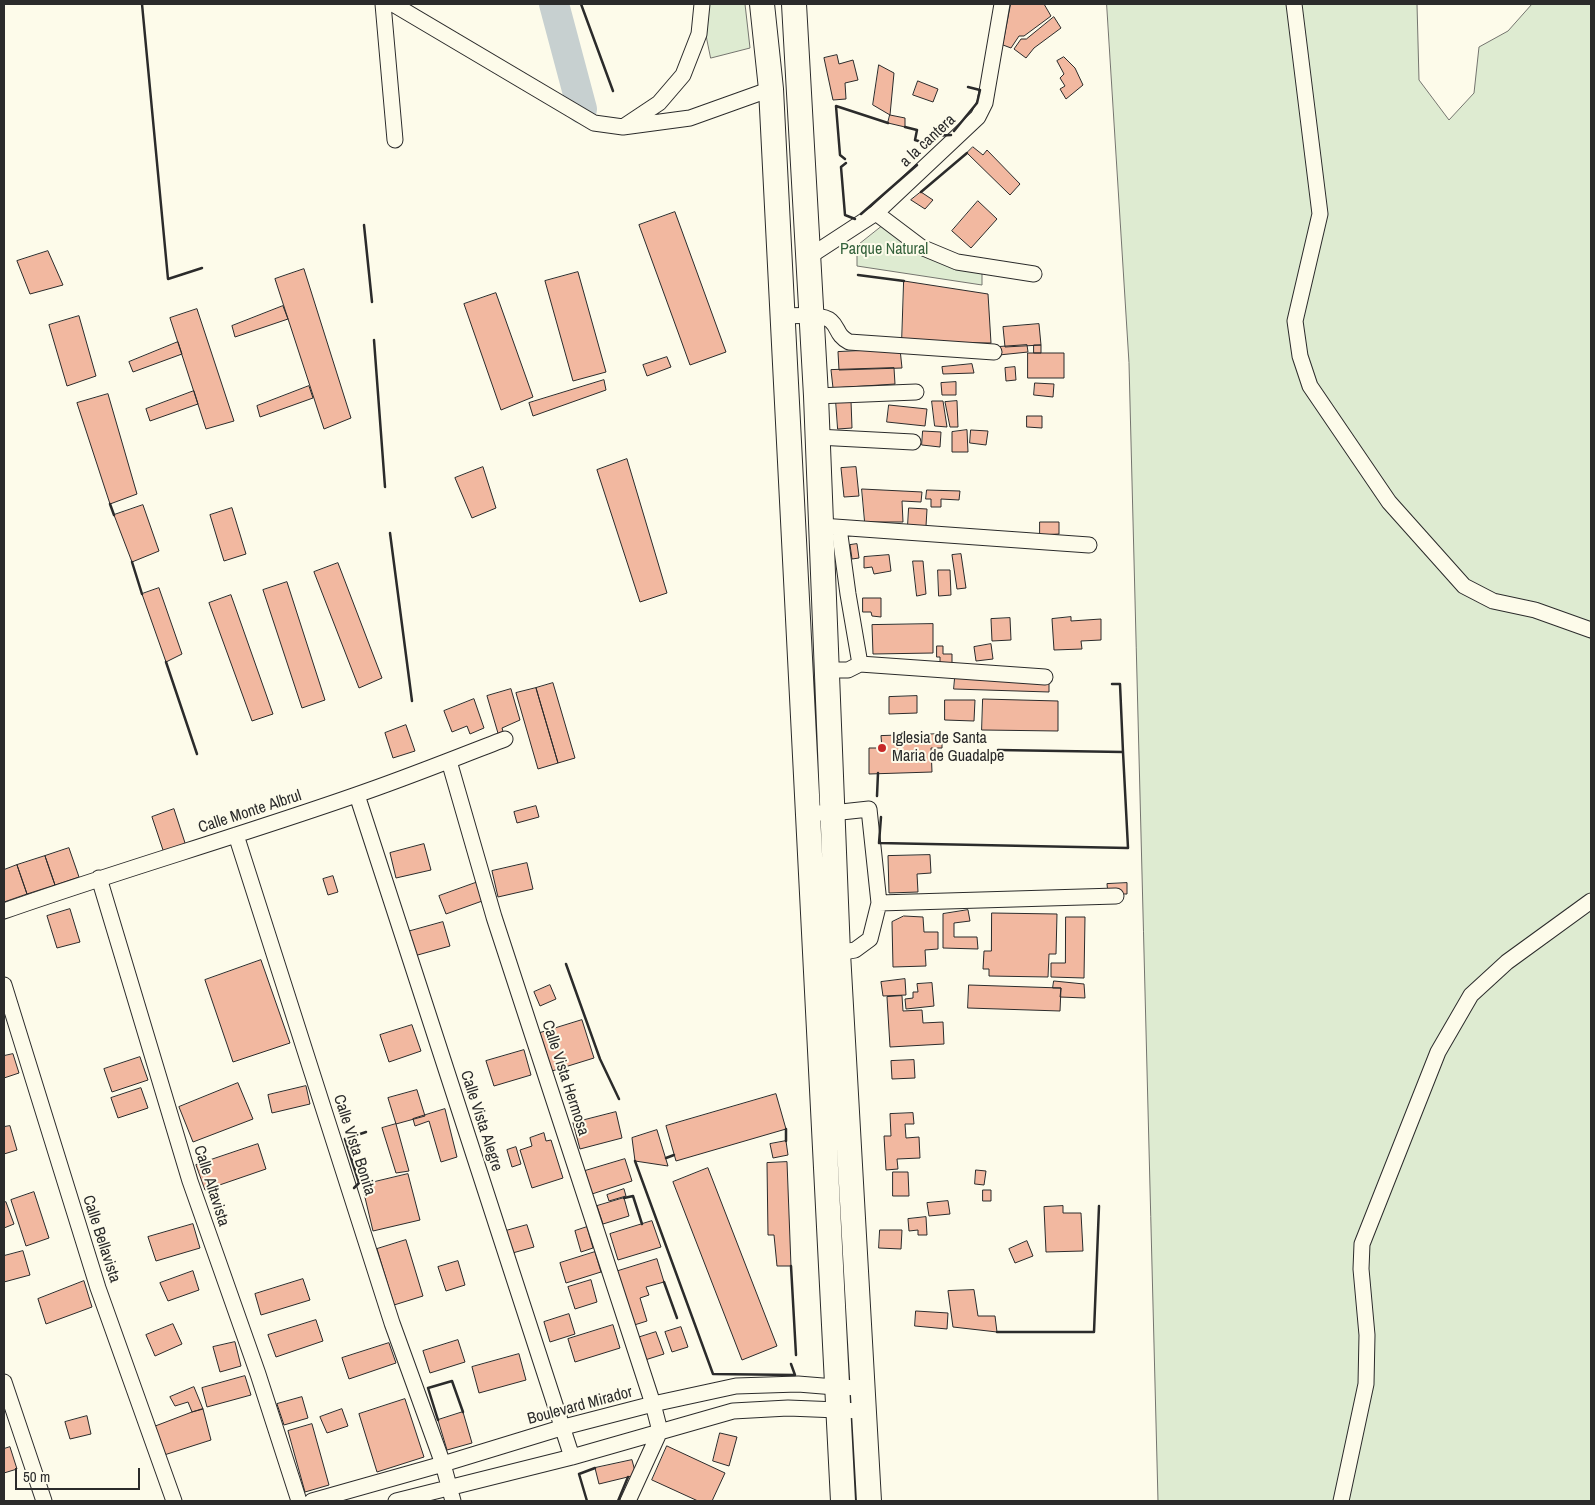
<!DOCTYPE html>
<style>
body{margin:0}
#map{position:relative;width:1595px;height:1505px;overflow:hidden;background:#fdfbea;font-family:"Archivo Narrow",sans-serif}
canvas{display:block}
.frame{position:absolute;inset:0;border:5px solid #2b2b2b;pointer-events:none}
.scale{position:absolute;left:15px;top:1468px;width:125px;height:22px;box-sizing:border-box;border:2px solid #2b2b2b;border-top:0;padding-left:6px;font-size:15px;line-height:18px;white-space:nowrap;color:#2b2b2b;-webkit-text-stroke:4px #fdfbea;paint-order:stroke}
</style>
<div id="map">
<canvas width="1595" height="1505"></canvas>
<div class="frame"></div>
<div class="scale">50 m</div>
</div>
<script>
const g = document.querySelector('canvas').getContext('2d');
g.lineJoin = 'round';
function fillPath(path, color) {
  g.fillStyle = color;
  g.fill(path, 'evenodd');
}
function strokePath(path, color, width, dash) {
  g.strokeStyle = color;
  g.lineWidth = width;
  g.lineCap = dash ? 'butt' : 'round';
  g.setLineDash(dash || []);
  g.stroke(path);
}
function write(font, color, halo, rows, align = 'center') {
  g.font = font + ' "Archivo Narrow",sans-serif';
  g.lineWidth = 4;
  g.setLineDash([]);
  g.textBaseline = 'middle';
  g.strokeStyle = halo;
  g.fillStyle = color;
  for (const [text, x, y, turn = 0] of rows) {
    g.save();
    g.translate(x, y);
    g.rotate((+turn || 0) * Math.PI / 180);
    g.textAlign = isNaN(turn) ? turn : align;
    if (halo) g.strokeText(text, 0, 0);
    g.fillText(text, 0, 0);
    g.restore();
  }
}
const green = new Path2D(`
 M700,4H745L750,48L711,58Z
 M1107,4H1417L1419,80L1449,120L1474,93L1479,47L1508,31L1532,4H1591V1501H1158L1129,363Z
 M886,223L982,268V285L857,266V246Z`);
fillPath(green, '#deebd1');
strokePath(green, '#74746e', 1);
strokePath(new Path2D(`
 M554,4L582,109`), '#c7d0d0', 30);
const building = new Path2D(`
 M1011,4H1044L1051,16L1024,36H1019L1011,48L1003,45Z
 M1054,17L1061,28L1034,48L1026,58L1014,49L1021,39H1026Z
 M837,55L839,64L853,60L858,80L845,83L846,99L833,100L824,58Z
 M1064,57L1075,68L1083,85L1066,99L1060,89L1065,86L1060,78L1064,74L1057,61Z
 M879,65L894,73L890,115L873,105Z
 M918,81L938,89L933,102L913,95Z
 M890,115L905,118V127L888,123Z
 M973,147L983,155L987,150L1020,184L1010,195L967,153Z
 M921,192L933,200L925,209L911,200Z
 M978,201L997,219L971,248L952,231Z
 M675,212L726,352L690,365L639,225Z
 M48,251L63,285L30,294L17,261Z
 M304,269L351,418L324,429L275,279Z
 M578,272L606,372L573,381L545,281Z
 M904,281L988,294L991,343L902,342Z
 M496,293L533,397L501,410L464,304Z
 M283,306L288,319L235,337L232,326Z
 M197,309L234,421L206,429L170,318Z
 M79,316L96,376L67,386L49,325Z
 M1039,324L1041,345L1005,347L1003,327Z
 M178,342L182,354L133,372L129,362Z
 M1027,345L1028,352L999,355L998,347Z
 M1034,345H1041V353H1034Z
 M900,349L902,368L839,370L838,352Z
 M1028,353H1064V378H1028Z
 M667,357L671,367L647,376L643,365Z
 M972,364L974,373L943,374L942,367Z
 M1015,367L1016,380L1006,381L1005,368Z
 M894,368L895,384L833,388L831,370Z
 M604,380L606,390L533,416L529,403Z
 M956,382V395H942L941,383Z
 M1035,383L1054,384L1053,397L1034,395Z
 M309,386L313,398L260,417L257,406Z
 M194,391L198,404L150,421L146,409Z
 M108,394L137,494L110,504L77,403Z
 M836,401H851L852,428L838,429Z
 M932,401H943L947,427L935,426Z
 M957,401L958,427H950L945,402Z
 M889,405L927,409L925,426L887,422Z
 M1027,416H1042V428L1027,427Z
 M967,430L968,452H952V432Z
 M971,430L988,431L986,445L970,443Z
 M923,431L941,432L940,447L922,445Z
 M627,459L667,593L640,602L597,470Z
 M483,467L496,508L472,518L455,478Z
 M856,467L859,496L844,497L841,468Z
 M862,489L922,492L921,502L902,501L903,522H865Z
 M927,490L960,491L959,500L941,499V507H931V499H926Z
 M143,505L159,551L132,562L114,515Z
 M232,508L246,554L224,561L210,515Z
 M909,508L927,509L926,526L908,525Z
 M1040,522H1059V534L1040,535Z
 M857,544L859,558L852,559L850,545Z
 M961,554L966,588L957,589L952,555Z
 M889,555L891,571L874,574L872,567L864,568V557Z
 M913,561H923L926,594L917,596Z
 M338,563L382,678L359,688L314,572Z
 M938,570H950L951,595L939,596Z
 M287,582L325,700L302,708L263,590Z
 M159,588L182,654L166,662L142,594Z
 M231,595L273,714L252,721L209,603Z
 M863,598H881V617L872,616L871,612H863Z
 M1071,617V621L1101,619V640L1081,641L1082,649L1054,650L1052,619Z
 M1010,618L1011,640L992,641L991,619Z
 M933,624V653L873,654L872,625Z
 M991,644L993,659L976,661L974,647Z
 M937,646H943V654H952V664H940V657H937Z
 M955,678L1049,680V692L954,689Z
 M553,683L575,758L558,763L536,688Z
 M536,688L558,763L538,769L516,693Z
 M511,689L520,720L502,728L505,738L500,740L487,696Z
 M917,696V713L889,714V697Z
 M474,699L484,728L470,734L467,726L452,732L444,711Z
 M983,699L1058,701V731L982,730Z
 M945,700H975L974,721L945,720Z
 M406,725L415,751L393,758L385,733Z
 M942,734V748H931L932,772L869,774V748H882L881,736Z
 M536,806L539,817L517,823L514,812Z
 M174,809L186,846L164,853L152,817Z
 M424,844L431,870L396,878L390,853Z
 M69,848L79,877L55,885L45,856Z
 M930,855L931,873L917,874L918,892L889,893L888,856Z
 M45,856L55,885L27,894L17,865Z
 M527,863L533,889L498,897L492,871Z
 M17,865L27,894L4,902V870Z
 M333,876L338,892L328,895L323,879Z
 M478,882L485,900L446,914L439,896Z
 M1127,883V894H1108L1107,884Z
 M70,909L80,942L57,948L47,916Z
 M968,910L970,921L954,923V937H977L978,949L943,948V914Z
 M992,913L1057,914L1056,954H1049L1048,977L989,976V969H983L984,951H991Z
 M904,916L923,917L924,932H938V949L925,950L926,966L893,967L892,922Z
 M1066,917H1085L1084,978L1051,977V963H1065Z
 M443,922L450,946L414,956L407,932Z
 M261,960L290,1043L233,1062L205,980Z
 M905,979L906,995L883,996L881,982Z
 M1054,981L1084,984L1085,998L1060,997L1061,988H1053Z
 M932,983L934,1006L906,1009L905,999L913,998V992H918L917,984Z
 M550,985L556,999L540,1006L534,992Z
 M969,985L1061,988L1060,1011L968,1008Z
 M902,996L903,1011L922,1010L923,1023L943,1022L944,1044L890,1047L887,997Z
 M582,1020L594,1058L552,1071L540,1033Z
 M412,1025L421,1051L389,1062L380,1035Z
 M524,1050L531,1075L494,1086L486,1061Z
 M13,1054L19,1073L4,1078V1056Z
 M140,1057L148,1080L112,1092L104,1069Z
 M914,1060L915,1078L892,1079L891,1061Z
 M238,1083L253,1119L193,1142L179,1107Z
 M306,1086L310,1104L272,1113L268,1095Z
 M141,1088L148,1108L118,1118L111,1098Z
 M417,1090L425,1116L396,1124L388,1098Z
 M776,1094L786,1129L676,1161L666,1126Z
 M445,1109L457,1157L441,1162L429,1121L415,1126L413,1119Z
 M616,1112L622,1138L580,1149L573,1123Z
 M913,1113L914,1124H905L906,1138L919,1137L920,1158L897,1159L898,1169L886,1170L884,1136H891L890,1114Z
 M396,1124L409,1171L396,1173L382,1128Z
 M10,1126L17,1150L4,1154V1127Z
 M657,1130L668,1166L635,1161L632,1138Z
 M544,1133L546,1141L551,1140L563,1178L532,1188L520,1150L532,1146L530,1138Z
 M786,1141L788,1155L773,1158L770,1144Z
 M258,1144L266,1169L205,1190L196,1165Z
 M516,1147L521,1164L512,1167L507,1150Z
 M625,1159L632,1181L592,1194L585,1171Z
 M787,1162L791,1266H777L774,1235H768L767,1163Z
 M708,1168L777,1346L742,1360L673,1182Z
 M976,1170L986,1171L984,1185L975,1184Z
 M893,1172H908L909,1196H893Z
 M408,1174L420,1220L373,1231L362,1185Z
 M624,1189L626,1196L609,1201L607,1195Z
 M983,1190H991V1201H983Z
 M34,1192L49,1238L26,1246L11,1200Z
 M624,1198L629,1216L603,1224L597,1206Z
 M948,1201L950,1214L929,1216L927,1203Z
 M6,1202L14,1224L4,1228V1203Z
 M1063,1206V1213H1081L1083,1251L1046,1252L1044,1207Z
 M926,1217L927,1235H918V1230L909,1231L908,1219Z
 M652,1221L661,1247L618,1260L610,1234Z
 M193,1224L200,1248L156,1261L148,1237Z
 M527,1225L534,1247L509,1254L502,1232Z
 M587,1227L593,1248L581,1252L575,1231Z
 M880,1230H902L901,1249L879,1248Z
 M406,1240L423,1296L394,1305L377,1249Z
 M1027,1241L1033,1256L1015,1263L1009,1249Z
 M23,1251L30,1275L4,1282V1256Z
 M595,1252L601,1272L566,1283L560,1263Z
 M657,1259L664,1282L646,1287L649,1295L640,1298L647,1321L631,1326L615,1272Z
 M458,1261L465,1285L446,1291L438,1267Z
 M193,1271L199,1290L168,1301L160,1283Z
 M303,1279L310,1300L261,1315L255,1294Z
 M591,1280L597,1302L575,1309L568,1287Z
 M84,1281L92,1307L46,1324L38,1299Z
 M974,1290L978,1316H995L997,1332L953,1327L948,1291Z
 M916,1311L948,1313L947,1329L915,1326Z
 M569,1314L575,1334L550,1342L544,1322Z
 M316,1320L323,1341L276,1357L268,1335Z
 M173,1324L182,1344L155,1356L146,1335Z
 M613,1325L620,1348L575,1362L568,1339Z
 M681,1327L688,1347L672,1352L665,1332Z
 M656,1332L664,1354L645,1360L637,1338Z
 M458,1340L465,1362L430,1373L423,1351Z
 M235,1342L241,1366L220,1372L213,1347Z
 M389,1343L396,1363L349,1379L342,1358Z
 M519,1354L526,1380L479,1393L472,1367Z
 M245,1376L251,1395L207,1407L202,1388Z
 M194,1387L203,1409L192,1412L188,1402L175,1406L170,1397Z
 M302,1397L308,1418L284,1425L277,1404Z
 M405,1399L424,1457L377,1472L359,1414Z
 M203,1409L211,1440L161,1456L150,1428L192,1412Z
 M342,1409L348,1426L327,1433L320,1417Z
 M463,1412L472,1443L447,1450L438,1420Z
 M87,1416L91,1434L70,1439L65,1422Z
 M312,1424L329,1485L305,1492L288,1431Z
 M720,1433L737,1437L729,1466L713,1461Z
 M667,1446L725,1473L712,1501H698L652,1480Z
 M10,1447L17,1469L4,1473V1449Z
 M632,1460L636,1475L599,1484L595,1468Z`);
fillPath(building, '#f2b8a0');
strokePath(building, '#2b2b2b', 1);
const street = new Path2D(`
 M383,4L395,140
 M393,4L594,123L623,127L690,118L771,89
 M1294,4L1320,214L1295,321L1300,356L1310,386L1389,502L1464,586L1493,601L1535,610L1591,630
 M626,125L659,103L683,75L699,34L702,4
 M876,213L921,247L957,262L1034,274
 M807,258L876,213L978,117L985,103L1002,4
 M782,316C794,316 822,313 831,321C839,328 836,335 849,342L994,352
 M816,396L916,392
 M817,437L913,442
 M821,526L1089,545
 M839,528L848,594L860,664
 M826,670H848L860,664L1045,677
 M449,761L494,917L653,1404L660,1431L628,1501
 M357,795L572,1457
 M806,813H832L869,809L879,903
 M236,835L392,1323L443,1464L453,1501
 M99,878L190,1181L258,1374L299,1501
 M4,911C121,870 239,836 356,795C406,778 455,758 505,739
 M838,953L855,950L870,939L879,903L1116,896
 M4,985L98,1288L174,1501
 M4,1382L44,1501
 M312,1501L443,1464L564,1427L653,1404L736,1386L798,1384L835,1387L863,1388
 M396,1501L572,1457L733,1411L788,1408L863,1411
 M1341,1501L1366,1384L1367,1335L1361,1269L1362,1244L1438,1052L1471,995L1507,962L1591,901`);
const primary = new Path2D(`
 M762,4L771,89C794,559 817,1030 843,1501
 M794,4L816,396L838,953L869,1501`);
strokePath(street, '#2b2b2b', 17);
strokePath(primary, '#2b2b2b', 26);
strokePath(street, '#fdfbea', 15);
strokePath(primary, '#fdfbea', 24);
strokePath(new Path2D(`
 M142,4L168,279L202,268
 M581,4L613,91
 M905,127L917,130L915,140L928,144L933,136L951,135
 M954,131L977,103L980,90L968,87
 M845,159L840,155L836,106L888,123
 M846,163L841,167L845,215L855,219
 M921,192L967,153
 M861,214L917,165
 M364,225L372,302
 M858,275L904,281
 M374,340L385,487
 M110,504L114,515
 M390,533L412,701
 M132,562L142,594
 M166,662L197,754
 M1112,684H1120L1123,752
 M877,796L878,773
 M881,817L879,843L1128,848L1123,752L998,750
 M566,964L600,1059L619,1099
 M786,1141V1129
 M666,1158L674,1155
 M635,1161L713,1374L795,1375L791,1364
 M354,1188L359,1183L345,1139L366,1132
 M624,1198L633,1196L642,1224
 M791,1266L796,1355
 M664,1282L677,1318
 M997,1332H1094L1099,1206
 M438,1420L428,1388L452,1381L463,1412
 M587,1501L579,1474L595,1468
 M618,1501L628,1477`), '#2b2b2b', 2.5);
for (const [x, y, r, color] of [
 [882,748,5,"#c62828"]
]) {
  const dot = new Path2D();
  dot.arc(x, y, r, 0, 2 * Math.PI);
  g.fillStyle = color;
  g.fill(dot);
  strokePath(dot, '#fdfbea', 2);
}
write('16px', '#2b2b2b', '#fdfbea', [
 ["a la cantera",928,141,-43],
 ["Calle Monte Albrul",250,812,-18],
 ["Calle Vista Hermosa",565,1078,72],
 ["Calle Vista Alegre",481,1121,72],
 ["Calle Vista Bonita",354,1145,72],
 ["Calle Altavista",211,1186,72],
 ["Calle Bellavista",101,1239,72],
 ["Boulevard Mirador",580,1406,-15]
]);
write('16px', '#34623c', '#fdfbea', [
 ["Parque Natural",884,250]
]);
write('16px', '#2b2b2b', '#fdfbea', [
 ["Iglesia de Santa",892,739],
 ["Maria de Guadalpe",892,757]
], 'left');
</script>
